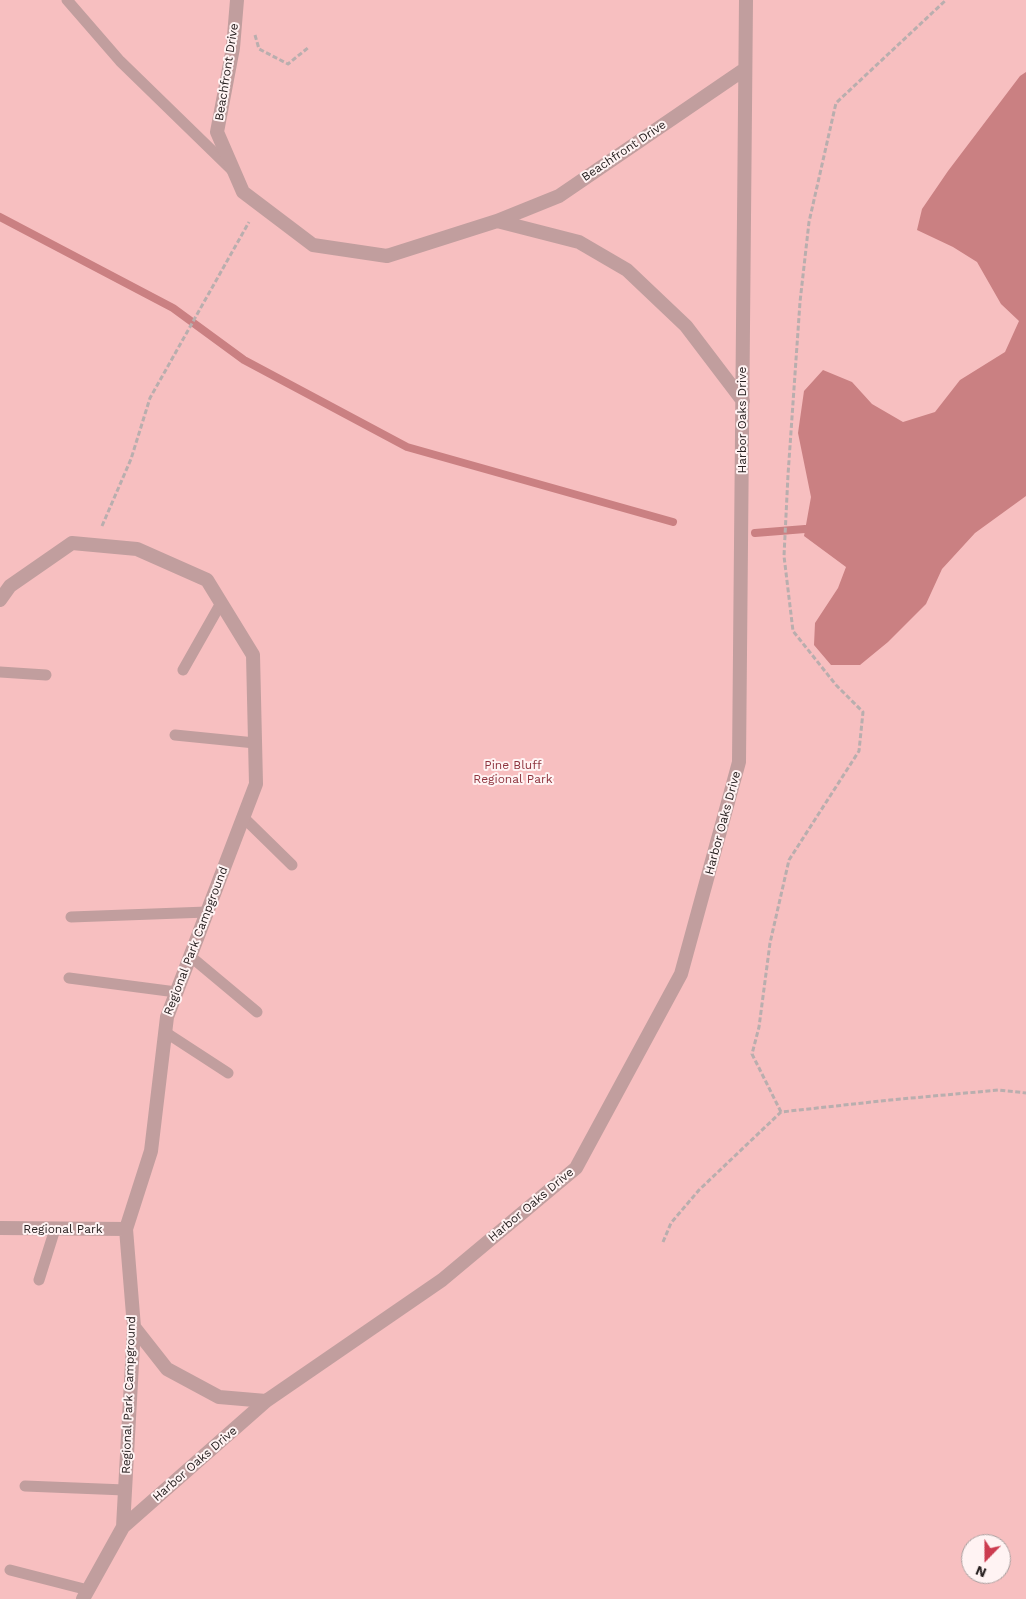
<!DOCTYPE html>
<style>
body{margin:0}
#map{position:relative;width:1026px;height:1599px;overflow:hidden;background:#fff3f3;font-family:"Work Sans",sans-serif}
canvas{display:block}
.north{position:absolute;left:961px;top:1534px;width:50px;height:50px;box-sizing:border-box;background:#fff3f3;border:1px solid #a99f9f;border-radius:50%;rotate:202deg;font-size:14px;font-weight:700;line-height:20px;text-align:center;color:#292222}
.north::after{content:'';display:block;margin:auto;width:18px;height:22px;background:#cc3c50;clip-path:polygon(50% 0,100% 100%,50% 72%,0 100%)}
</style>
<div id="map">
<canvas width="1026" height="1599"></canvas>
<div class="north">N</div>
</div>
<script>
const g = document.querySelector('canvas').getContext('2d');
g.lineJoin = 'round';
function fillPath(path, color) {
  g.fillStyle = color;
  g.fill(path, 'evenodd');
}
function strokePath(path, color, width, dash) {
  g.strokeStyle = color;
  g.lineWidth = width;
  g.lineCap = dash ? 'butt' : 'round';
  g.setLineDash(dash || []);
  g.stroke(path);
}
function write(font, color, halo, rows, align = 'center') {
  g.font = font + ' "Work Sans",sans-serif';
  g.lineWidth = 4;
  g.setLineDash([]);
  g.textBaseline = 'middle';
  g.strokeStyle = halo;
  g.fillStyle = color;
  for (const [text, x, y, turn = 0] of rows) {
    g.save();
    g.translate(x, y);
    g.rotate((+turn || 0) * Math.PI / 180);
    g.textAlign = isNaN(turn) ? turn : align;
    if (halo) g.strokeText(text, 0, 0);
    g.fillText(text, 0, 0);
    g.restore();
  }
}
fillPath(new Path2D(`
 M0,0H1026V1599H0ZM971,1544H1001V1574H971Z`), '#f7bfc0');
fillPath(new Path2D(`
 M1026,72V496L975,533L942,569L926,604L888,642L860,665H831L814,645L815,623L838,588L846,567L804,536L811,497L798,433L804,391L823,370L852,382L872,404L903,422L935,412L960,380L1005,352L1019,321L1001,304L977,262L953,247L917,230L922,209L948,171L1020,76Z`), '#ca8082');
strokePath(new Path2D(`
 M0,217L173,308L244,360L407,447L673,522
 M755,533L805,529`), '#ca8082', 8);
strokePath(new Path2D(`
 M255,35L259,49L288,64L309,47
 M102,526L131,459L150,398L249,222
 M781,1112L752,1054L759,1027L770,943L789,860L859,751L863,712L836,685L793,631L784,556L788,475L800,302L809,222L836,103L946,0
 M663,1242L671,1223L699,1190L781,1112L890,1100L999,1090L1026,1093`), '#b9aeae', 3, [5, 2.5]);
strokePath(new Path2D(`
 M67,0L120,61L233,171
 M183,670L221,603
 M0,672L46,675
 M175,735L255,743
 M243,817L292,865
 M71,917L207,912
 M190,956L257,1012
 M69,978L176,992
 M165,1032L228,1073
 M39,1280L55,1229
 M25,1486L125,1490
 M10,1570L88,1590`), '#c19e9e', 11);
strokePath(new Path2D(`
 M237,0L233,48L217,132L243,192L313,245L387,256L497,221L579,242L627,270L686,326L743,401
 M497,221L559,196L745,69
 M0,600L10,586L72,543L137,549L207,580L253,655L256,784L167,1017L151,1151L126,1229L134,1327L123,1527L83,1599
 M0,1228L126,1229
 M134,1327L167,1369L219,1397L266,1401L442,1280L576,1168L681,974L739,762L746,0
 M123,1527L266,1401`), '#c19e9e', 14);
write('12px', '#292222', '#fff3f3', [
 ["Beachfront Drive",227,72,-81],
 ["Beachfront Drive",624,151,-34],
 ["Harbor Oaks Drive",742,420,-90],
 ["Harbor Oaks Drive",723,823,-75],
 ["Regional Park Campground",196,941,-69],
 ["Harbor Oaks Drive",531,1205,-40],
 ["Regional Park",63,1229],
 ["Regional Park Campground",129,1395,-88],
 ["Harbor Oaks Drive",195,1464,-41]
]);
write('12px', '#8e343e', '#fff3f3', [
 ["Pine Bluff",513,765],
 ["Regional Park",513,779]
]);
</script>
